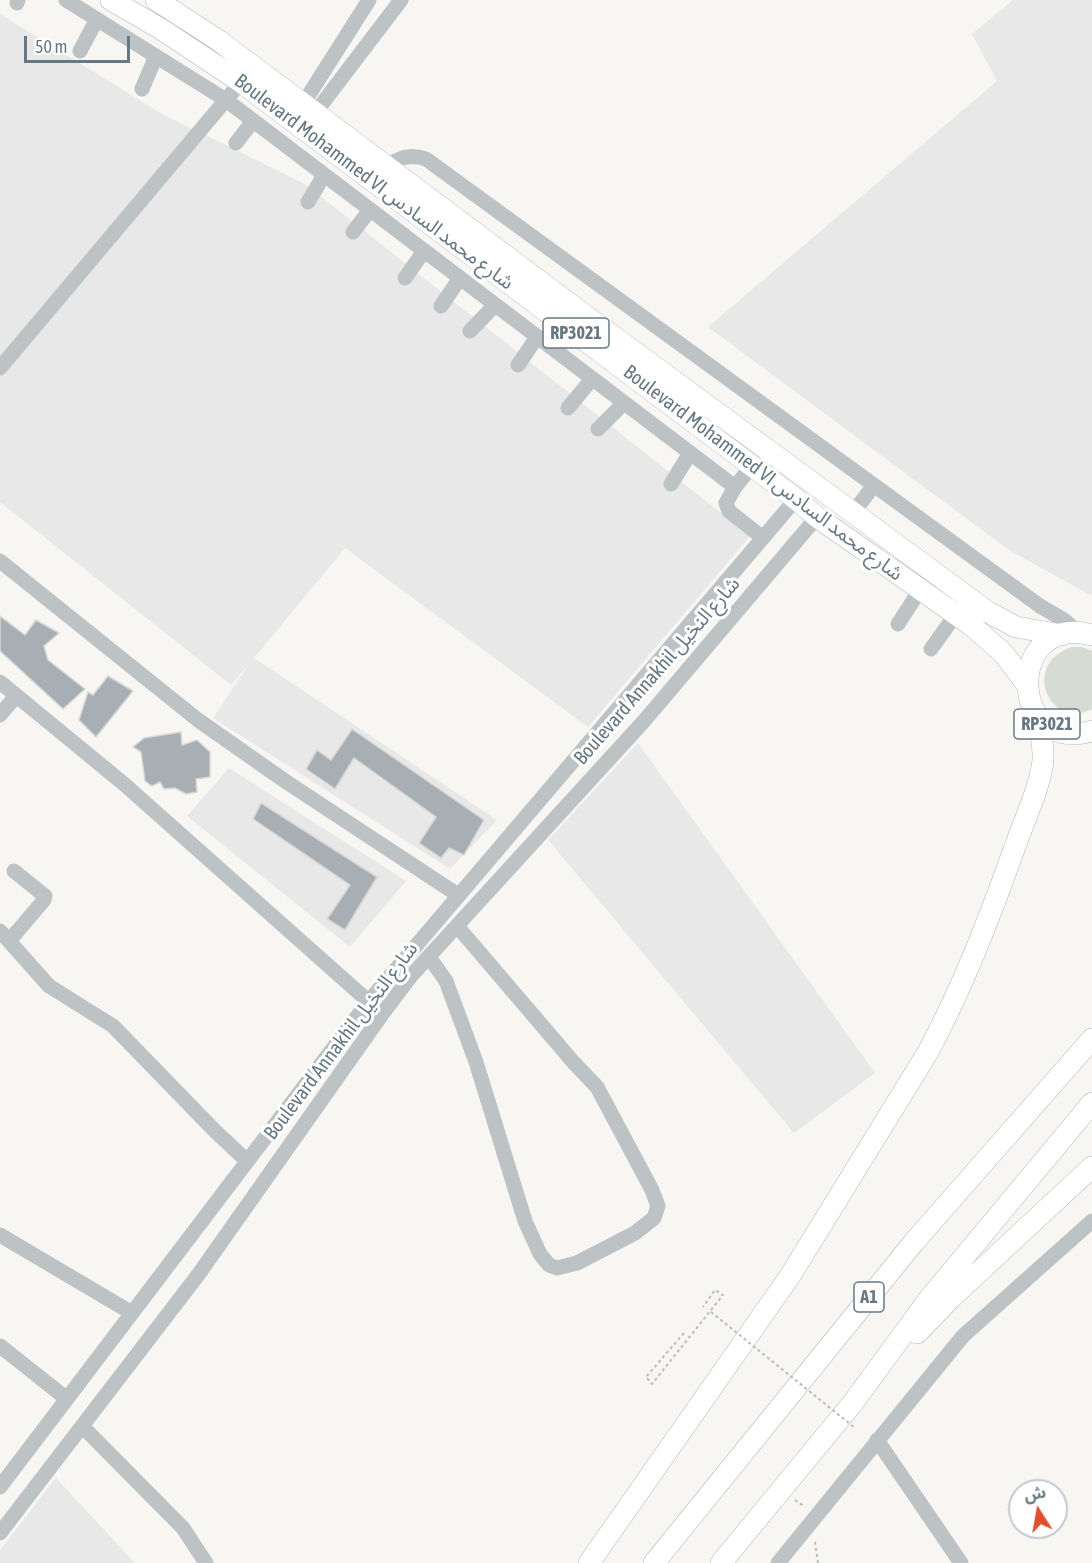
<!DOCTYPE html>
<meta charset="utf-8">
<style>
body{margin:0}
#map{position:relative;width:1092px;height:1563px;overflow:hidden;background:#f7f6f3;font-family:"Asap Condensed","Noto Sans Arabic",sans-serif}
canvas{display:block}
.north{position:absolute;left:1008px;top:1479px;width:60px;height:60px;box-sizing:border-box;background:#fff;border:2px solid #c2c9cd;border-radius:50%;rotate:349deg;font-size:16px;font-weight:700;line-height:24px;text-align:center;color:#677883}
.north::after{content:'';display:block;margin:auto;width:21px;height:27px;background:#dd4f2d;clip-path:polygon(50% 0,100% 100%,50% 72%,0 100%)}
.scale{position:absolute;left:24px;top:36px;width:106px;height:27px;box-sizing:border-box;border:3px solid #677883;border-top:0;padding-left:8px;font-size:18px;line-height:21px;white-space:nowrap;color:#677883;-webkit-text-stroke:4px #fff;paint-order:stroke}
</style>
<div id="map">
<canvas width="1092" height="1563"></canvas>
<div class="north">ش</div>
<div class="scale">50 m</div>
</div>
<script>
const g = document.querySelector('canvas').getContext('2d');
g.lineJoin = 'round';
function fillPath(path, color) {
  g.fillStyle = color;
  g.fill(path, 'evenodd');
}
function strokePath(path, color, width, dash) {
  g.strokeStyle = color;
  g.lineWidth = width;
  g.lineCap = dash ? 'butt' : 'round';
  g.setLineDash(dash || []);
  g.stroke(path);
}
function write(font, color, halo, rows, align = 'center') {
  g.font = font + ' "Asap Condensed","Noto Sans Arabic",sans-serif';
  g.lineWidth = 6;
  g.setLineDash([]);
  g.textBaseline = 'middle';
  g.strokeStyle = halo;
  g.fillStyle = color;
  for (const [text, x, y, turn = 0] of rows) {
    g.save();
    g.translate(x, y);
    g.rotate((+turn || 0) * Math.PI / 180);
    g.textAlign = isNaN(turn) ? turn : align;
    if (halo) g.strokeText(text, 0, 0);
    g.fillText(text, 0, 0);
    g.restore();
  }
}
fillPath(new Path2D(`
 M1013,0H1092V596L1009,550L708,327L997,81L972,34Z
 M0,14L162,114L305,184L750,536L588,727L345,548L254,658L497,820L450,869L213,718L249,664L231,685L0,502Z
 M638,743L875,1073L794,1133L548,840Z
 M229,768L406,881L350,947L187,816Z
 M56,1478L135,1563H0V1550Z`), '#e7e8e7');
fillPath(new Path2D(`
 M1072,647H1082L1092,651V709C1051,731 1019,665 1072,647Z`), '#d6dbd3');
const building = new Path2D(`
 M0,616L25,635L36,620L59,633L44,646L48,660L85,689L63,709L0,651Z
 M108,676L133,691L96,737L79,720L88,692L93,695Z
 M352,729L484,820L464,855L449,848L441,858L419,843L436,817L354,758L335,789L306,769L317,750L331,760Z
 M181,732L182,745L197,740L210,752V777L196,779L197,792L186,794L175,788L164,789L160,782L152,786L145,781L141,752L133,747L144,738Z
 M261,803L377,877L345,930L327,919L350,885L253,819Z`);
fillPath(building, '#a7afb4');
strokePath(building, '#d8d8d6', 1.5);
const highway = new Path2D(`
 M111,0L161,29L241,82L796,499L817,517L971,625L1003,653L1026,683
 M156,0L218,40L606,331L988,612L1016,627L1062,635
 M1092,635C1006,612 1007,755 1092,731
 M917,1333L951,1298L1092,1167
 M589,1563L790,1276L928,1052C964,985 990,916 1016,844C1025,818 1039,790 1043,761C1044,746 1040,731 1038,716
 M654,1563L914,1242L1092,1039
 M721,1563L852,1404L929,1299L1092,1103`);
strokePath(highway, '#b1b5b8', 22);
strokePath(new Path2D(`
 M684,1333L646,1377L652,1384L723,1295L715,1290L703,1307
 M795,1500L805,1507
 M815,1542L818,1563`), '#b8bbbd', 2, [3, 3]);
strokePath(new Path2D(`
 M66,0L226,100L735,487
 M17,3L18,0
 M80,51L97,19
 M142,89L156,56
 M303,104L369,0
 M315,113L401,0
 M236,143L253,121
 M386,166C400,158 410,153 426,159L1040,606L1064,620L1079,633
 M308,202L324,175
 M353,232L370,210
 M405,278L424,251
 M441,306L460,278
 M470,331L495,305
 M518,365L537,337
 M0,368L241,82
 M568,408L592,379
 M598,429L624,403
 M752,466L735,487L726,503L729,511L763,538
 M671,484L690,453
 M853,513L874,485
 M0,561L198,720L285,781L458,895
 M898,624L920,590
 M931,649L956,614
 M0,682L124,784L376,1008
 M0,715L16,696
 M0,931L49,986L113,1026L214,1130L247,1161
 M10,940L44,900L45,896L14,871
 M429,957L446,981L476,1062L525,1221L540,1254L549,1265L557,1268L577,1263L635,1233L654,1218L658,1206L652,1190L597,1087L574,1063L457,926
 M0,1235L132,1313
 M0,1346L67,1399
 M82,1426L183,1528L206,1563
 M877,1440L961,1563
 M0,1487L369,1001L796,499
 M0,1533L198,1275L383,1013L411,976L644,721L817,517
 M778,1563L963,1336L1092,1221`), '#bdc2c5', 15);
strokePath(highway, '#fff', 21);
strokePath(new Path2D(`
 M711,1312L855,1428`), '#b8bbbd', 2, [3, 3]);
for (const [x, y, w] of [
 [576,333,66],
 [1047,724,66],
 [869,1297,30]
]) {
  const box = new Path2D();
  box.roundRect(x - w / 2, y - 15, w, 30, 4.5);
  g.fillStyle = '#fff';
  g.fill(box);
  strokePath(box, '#677883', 1.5);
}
write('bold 18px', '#677883', null, [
 ["RP3021",576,333],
 ["RP3021",1047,724],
 ["A1",869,1297]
]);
write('20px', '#677883', '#fff', [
 ["Boulevard Mohammed VI شارع محمد السادس",374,182,37],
 ["Boulevard Mohammed VI شارع محمد السادس",763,473,37],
 ["Boulevard Annakhil شارع النخيل",657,671,-49],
 ["Boulevard Annakhil شارع النخيل",341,1041,-53]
]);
</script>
